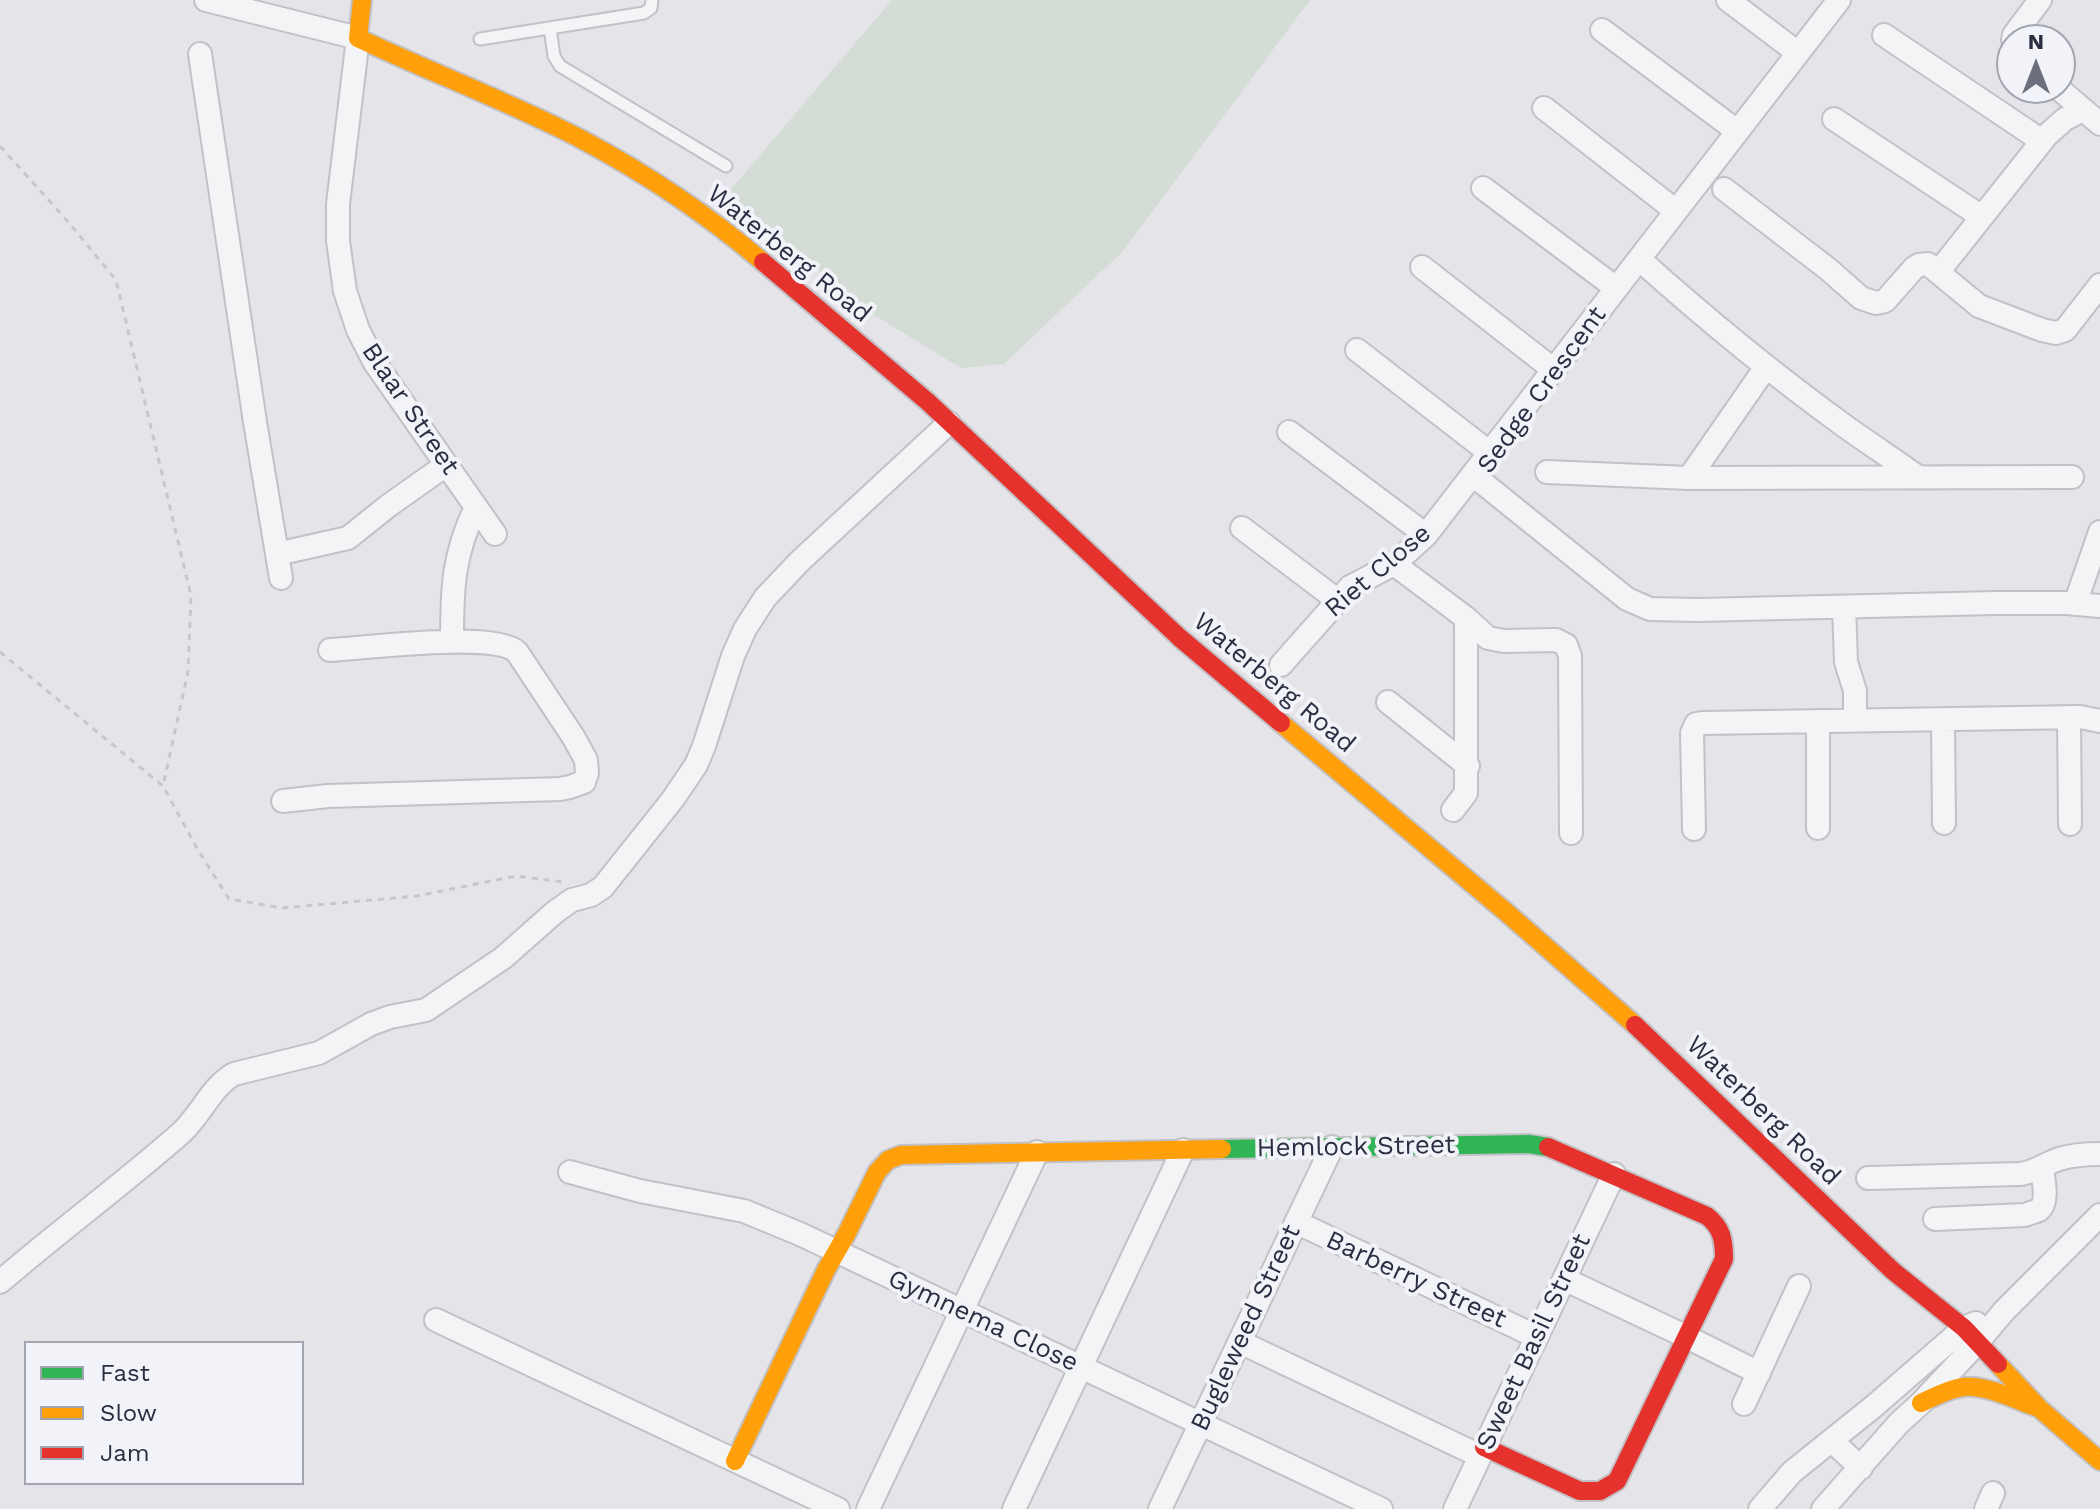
<!DOCTYPE html>
<style>
body{margin:0}
#map{position:relative;width:2100px;height:1509px;overflow:hidden;background:#e5e5e9;font-family:"Work Sans",sans-serif}
canvas{display:block}
.legend{position:absolute;left:24px;top:1341px;width:280px;height:144px;box-sizing:border-box;background:#f2f3f8;border:2px solid #a2a4af;margin:0;padding:10px 14px;list-style:none;font-size:24px;color:#2b2e42}
.legend li{display:flex;align-items:center;gap:16px;height:40px}
.legend b{width:40px;border:2px solid #a2a4af}
.north{position:absolute;left:1996px;top:24px;width:80px;height:80px;box-sizing:border-box;background:#f2f3f8;border:2px solid #a2a4af;border-radius:50%;rotate:0deg;font-size:22px;font-weight:700;line-height:32px;text-align:center;color:#2b2e42}
.north::after{content:'';display:block;margin:auto;width:28px;height:36px;background:#6c6e7c;clip-path:polygon(50% 0,100% 100%,50% 72%,0 100%)}
</style>
<div id="map">
<canvas width="2100" height="1509"></canvas>
<ul class="legend">
<li><b style="height:10px;background:#30b455"></b>Fast</li>
<li><b style="height:10px;background:#ff9f0a"></b>Slow</li>
<li><b style="height:10px;background:#e5322d"></b>Jam</li>
</ul>
<div class="north">N</div>
</div>
<script>
const g = document.querySelector('canvas').getContext('2d');
g.lineJoin = 'round';
function fillPath(path, color) {
  g.fillStyle = color;
  g.fill(path, 'evenodd');
}
function strokePath(path, color, width, dash) {
  g.strokeStyle = color;
  g.lineWidth = width;
  g.lineCap = dash ? 'butt' : 'round';
  g.setLineDash(dash || []);
  g.stroke(path);
}
function write(font, color, halo, rows, align = 'center') {
  g.font = font + ' "Work Sans",sans-serif';
  g.lineWidth = 8;
  g.setLineDash([]);
  g.textBaseline = 'middle';
  g.strokeStyle = halo;
  g.fillStyle = color;
  for (const [text, x, y, turn = 0] of rows) {
    g.save();
    g.translate(x, y);
    g.rotate((+turn || 0) * Math.PI / 180);
    g.textAlign = isNaN(turn) ? turn : align;
    if (halo) g.strokeText(text, 0, 0);
    g.fillText(text, 0, 0);
    g.restore();
  }
}
fillPath(new Path2D(`
 M892,0H1310L1122,252L1004,364L961,368L866,310L727,194Z`), '#d3dcd5');
const lane = new Path2D(`
 M550,28L554,56L560,66L726,166
 M480,39L644,13L651,8L652,0`);
const street = new Path2D(`
 M206,0L358,38L338,204V241L345,291L358,330L375,363L495,534
 M1728,0L1798,53
 M1602,30L1737,131
 M1884,35L2042,141
 M2013,40L2014,35L2040,0
 M200,54L255,422L281,578
 M2058,88L2100,124
 M1544,108L1676,211
 M1834,119L1982,217
 M1483,188L1616,288
 M1724,189L1828,269L1861,298L1876,303L1885,301L1914,268L1919,265L1928,264L1979,306L2042,330L2056,333L2065,330L2100,285
 M1639,259C1706,319 1774,375 1846,427C1870,444 1894,460 1918,477
 M1422,267L1554,370
 M1939,271L2047,135L2065,119L2083,110
 M1357,350L1490,453
 M1289,432L1426,535
 M1547,472L1689,478L2072,477
 M1473,475L1627,599L1650,609L1698,610L1995,603H2067L2100,606
 M1689,478L1766,367
 M1242,528L1337,600
 M277,554L348,538L388,506L446,465
 M1394,564L1466,618L1488,638L1504,641L1556,640L1566,645L1570,656L1571,833
 M2075,604L2100,532
 M1844,607L1846,662L1855,691V720
 M452,641C452,588 453,555 476,507
 M1281,665L1350,587L1394,564L1426,535L1839,0
 M1388,702L1468,766
 M2069,717L2070,824
 M1943,720L1944,823
 M1818,721V828
 M283,801L328,796L560,789L570,787L584,782L587,773L586,760L574,738L517,652C494,631 366,648 330,650
 M1453,810L1466,793V618
 M1694,829L1692,733L1696,724L1702,723L2080,717L2100,721
 M570,1172L640,1191L744,1211L800,1234L1381,1509
 M1868,1178L2020,1174C2035,1172 2045,1164 2059,1159C2072,1155 2086,1154 2100,1154
 M1935,1219L2025,1215C2027,1214 2037,1211 2039,1210C2049,1202 2043,1179 2042,1168
 M1296,1222L1537,1337
 M1564,1279L1687,1337L1759,1373
 M0,1282C59,1231 122,1185 181,1133C201,1115 211,1087 234,1074L319,1053L371,1024L390,1017L426,1010L503,958L555,912L572,900L591,895L603,887L673,799L696,765L704,746L733,656L745,629L765,598L800,561L949,423
 M436,1320L838,1509
 M1240,1342L1480,1456
 M1744,1404L1799,1286
 M1832,1441L1861,1468
 M868,1509L1037,1152
 M1014,1509L1183,1150
 M1160,1509L1332,1147
 M1455,1509L1614,1174
 M1760,1509L1792,1472L1873,1407L1964,1328L1976,1323
 M1823,1509L1899,1423L1921,1403L1978,1342L2004,1311L2100,1215
 M1986,1509L1993,1493`);
const fast = new Path2D(`
 M1222,1149L1529,1144L1548,1147`);
const slow = new Path2D(`
 M362,0L358,38C432,73 508,101 581,139C645,173 708,215 763,262
 M1281,723L1506,912L1635,1025
 M1998,1364L2039,1408L2100,1461
 M1921,1403C1934,1397 1948,1389 1963,1387C1987,1385 2014,1399 2036,1407
 M735,1461L826,1270L846,1235L877,1172L888,1160L901,1155L1222,1149`);
const jam = new Path2D(`
 M763,262L928,402L1180,638L1281,723
 M1635,1025L1893,1271L1964,1328L1998,1364
 M1484,1447L1580,1491H1600L1617,1481L1724,1259C1724,1240 1722,1228 1707,1216L1548,1147`);
strokePath(lane, '#c2c2c6', 15);
strokePath(street, '#c2c2c6', 26);
strokePath(fast, '#c2c2c6', 22);
strokePath(slow, '#c2c2c6', 22);
strokePath(jam, '#c2c2c6', 22);
strokePath(new Path2D(`
 M0,146L70,224L116,280L191,596L188,672L163,786
 M0,652L163,786L198,850L229,899L282,908L417,896L516,876L564,882`), '#c6c6cc', 3, [6, 6]);
strokePath(lane, '#f3f4f6', 11);
strokePath(street, '#f3f4f6', 22);
strokePath(fast, '#30b455', 18);
strokePath(slow, '#ff9f0a', 18);
strokePath(jam, '#e5322d', 18);
write('26px', '#2b2e42', '#f2f3f8', [
 ["Waterberg Road",789,254,39],
 ["Sedge Crescent",1542,390,-54],
 ["Blaar Street",410,409,56],
 ["Riet Close",1378,571,-40],
 ["Waterberg Road",1274,683,40],
 ["Waterberg Road",1763,1111,44],
 ["Hemlock Street",1356,1147,-1],
 ["Barberry Street",1416,1280,25],
 ["Gymnema Close",983,1321,25],
 ["Bugleweed Street",1246,1328,-65],
 ["Sweet Basil Street",1534,1342,-65]
]);
</script>
